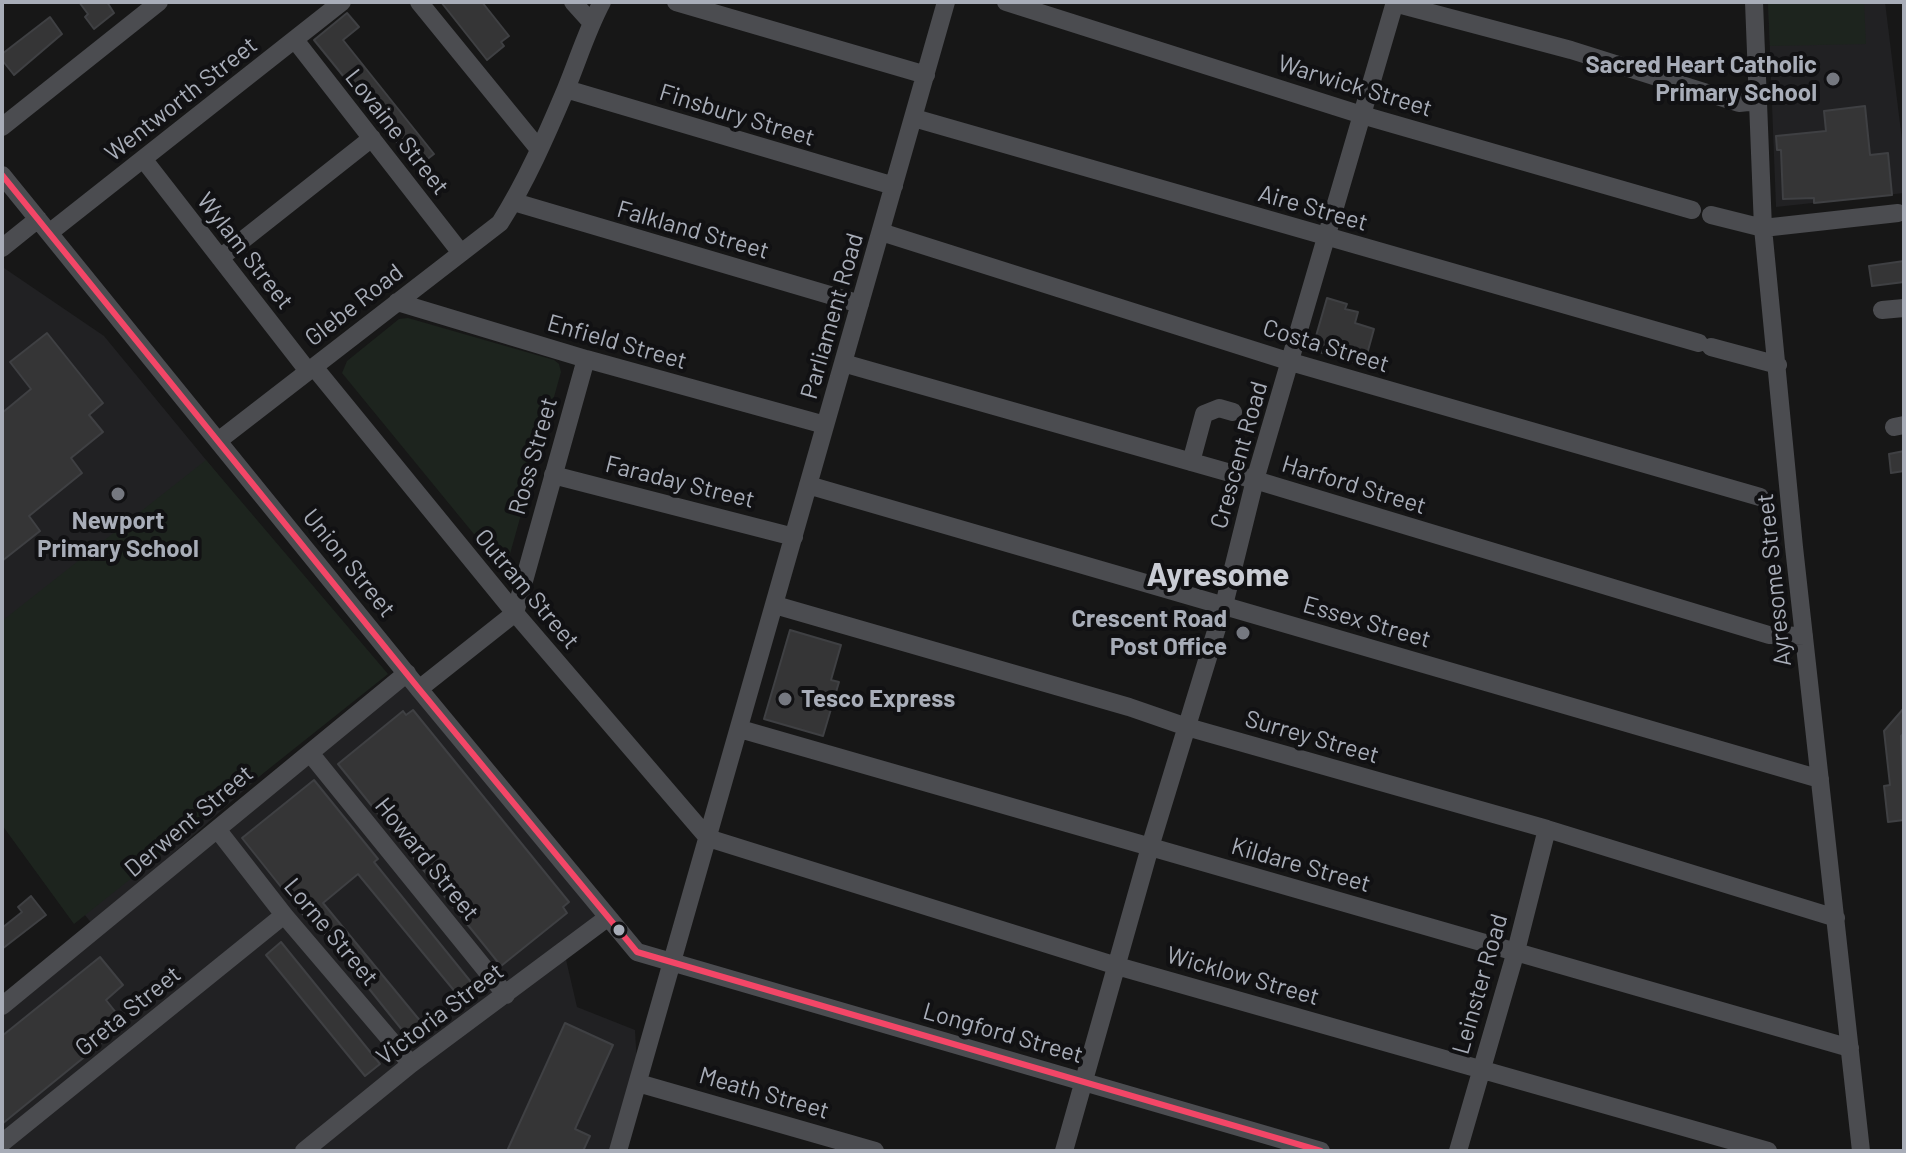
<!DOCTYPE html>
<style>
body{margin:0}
#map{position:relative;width:1906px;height:1153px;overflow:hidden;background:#171717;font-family:Barlow,sans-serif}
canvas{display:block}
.frame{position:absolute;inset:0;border:4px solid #a8adb8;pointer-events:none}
</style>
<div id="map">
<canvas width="1906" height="1153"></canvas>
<div class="frame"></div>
</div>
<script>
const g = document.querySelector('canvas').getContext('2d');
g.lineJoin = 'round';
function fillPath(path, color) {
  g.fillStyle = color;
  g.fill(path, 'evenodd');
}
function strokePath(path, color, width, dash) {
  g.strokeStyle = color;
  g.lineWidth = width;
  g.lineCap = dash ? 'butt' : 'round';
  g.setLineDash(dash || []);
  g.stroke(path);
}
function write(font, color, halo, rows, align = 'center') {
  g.font = font + ' Barlow,sans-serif';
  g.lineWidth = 8;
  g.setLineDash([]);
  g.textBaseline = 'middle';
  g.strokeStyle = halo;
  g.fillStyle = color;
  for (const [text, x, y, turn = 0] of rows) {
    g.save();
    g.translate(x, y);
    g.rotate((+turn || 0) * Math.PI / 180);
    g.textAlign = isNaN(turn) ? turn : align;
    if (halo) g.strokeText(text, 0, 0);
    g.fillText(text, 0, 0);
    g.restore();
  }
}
fillPath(new Path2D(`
 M1768,2H1885L1904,156V193L1776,207Z
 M4,268L104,336L365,653L363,684L93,925L2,813Z
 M407,673L607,918L564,951L577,1007L635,1030L638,1083L618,1151H2V1001Z`), '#212123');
fillPath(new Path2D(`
 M1768,2H1864L1866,44L1770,46Z
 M408,318L554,360L559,364L561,372L508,561H496L342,373L347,361L399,319Z
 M206,460L388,674L74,924L2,825V621Z`), '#1d241e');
const building = new Path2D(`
 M79,2H107L114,13L94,29L85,17L88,14Z
 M441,2H482L509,36L501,42L504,46L487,60Z
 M347,13L359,27L343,40L434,154L417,167L314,40Z
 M50,17L62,34L14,75L2,60V54Z
 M1865,106L1870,155L1888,153L1892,195L1814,203V198L1783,199L1781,150H1777L1776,136L1826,131L1824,111Z
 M1904,261V282L1872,286L1869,266Z
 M1327,298L1347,304L1345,309L1358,312L1355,323L1374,329L1364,365L1312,350Z
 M47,333L103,403L89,415L103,432L71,458L82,473L29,516L40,531L2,561V413L31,389L10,362Z
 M1904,451V471L1891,473L1889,454Z
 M790,630L841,645L831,680L839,682L823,736L764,719Z
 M1904,708V733L1901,736L1904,820L1888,822L1884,786L1890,785L1884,731Z
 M413,710L569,902L563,907L567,913L501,966L338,764L403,711L406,715Z
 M314,780L378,859L374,862L475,987L461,999L358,874L323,903L426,1028L411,1041L309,914L305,917L242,838Z
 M31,896L46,915L2,949V928L22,912L18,907Z
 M281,942L380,1064L365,1076L266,955Z
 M100,957L123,985L106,1000L125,1024L2,1124V1036Z
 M565,1023L613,1045L575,1129L590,1136L583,1151H507Z`);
fillPath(building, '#353536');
strokePath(building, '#3f4043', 2);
strokePath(new Path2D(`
 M419,2L538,148
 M573,2L591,22
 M676,2L926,75
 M1006,2L1362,115L1692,210
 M1754,2L1763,228L1794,547L1861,1151
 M1394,3L1571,50L1739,103L1758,101
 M295,40L461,253
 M566,89L894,186
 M914,118L1699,343
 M2,127L159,2
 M144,160L308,371
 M2,175L419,689L637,952L1321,1151
 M514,202L860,304
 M1711,215L1763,228L1898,213
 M881,232L1291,362L1760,497
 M49,233L342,2
 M2,248L38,219
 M220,258L372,138
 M397,302L586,359L825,425
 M1882,310L1904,308
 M1711,347L1778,365
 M843,363L1255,480L1769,635L1804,636
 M314,367L515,613L708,838L1117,966L1768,1151
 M1894,427L1904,425
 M218,441L500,223C526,182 547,134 566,89C578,60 587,30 602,2
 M1191,462L1204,414L1219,408L1233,412
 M553,475L794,537
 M808,485L1820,779
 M775,605L1129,707L1187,727L1547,829L1836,918
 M419,689L515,613L586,359
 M740,729L1850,1048
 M310,753L506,995
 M217,829L284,915L411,1064
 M2,1006L407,673
 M638,1083L875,1151
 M2,1143L284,915
 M304,1151L411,1064L607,918
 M618,1151L946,2
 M1064,1151L1150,847L1224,605L1255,480L1395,2
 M1458,1151L1516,951L1547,829`), '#4b4c50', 18);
strokePath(new Path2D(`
 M2,175L419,689L637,952L1321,1151`), '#f34667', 6);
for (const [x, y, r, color] of [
 [1833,79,8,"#757880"],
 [118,494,8,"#757880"],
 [1243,633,8,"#757880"],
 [785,699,8,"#757880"],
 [619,930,7,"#a8adb8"]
]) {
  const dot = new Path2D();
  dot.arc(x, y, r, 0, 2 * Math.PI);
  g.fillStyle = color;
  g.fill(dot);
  strokePath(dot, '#111113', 3);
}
write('bold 24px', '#a8adb8', '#111113', [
 ["Sacred Heart Catholic",1817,65],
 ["Primary School",1817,93],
 ["Newport",118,521,"center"],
 ["Primary School",118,549,"center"],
 ["Crescent Road",1227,619],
 ["Post Office",1227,647],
 ["Tesco Express",801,699,"left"]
], 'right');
write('24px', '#a8adb8', '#111113', [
 ["Warwick Street",1355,86,17],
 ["Wentworth Street",181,99,-38],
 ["Finsbury Street",737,115,17],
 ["Lovaine Street",397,132,52],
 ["Aire Street",1313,208,16],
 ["Falkland Street",693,230,16],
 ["Wylam Street",245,251,52],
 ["Glebe Road",354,305,-38],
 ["Parliament Road",832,316,-74],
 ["Enfield Street",617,342,16],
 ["Costa Street",1326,346,17],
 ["Crescent Road",1239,455,-74],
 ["Ross Street",533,456,-74],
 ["Faraday Street",680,482,14],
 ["Harford Street",1354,485,17],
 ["Union Street",349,563,51],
 ["Ayresome Street",1774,580,-96],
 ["Outram Street",527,589,50],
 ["Essex Street",1367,622,16],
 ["Surrey Street",1312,737,16],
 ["Derwent Street",189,821,-40],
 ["Howard Street",427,859,51],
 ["Kildare Street",1301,865,16],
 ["Lorne Street",331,932,50],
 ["Wicklow Street",1243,976,16],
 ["Leinster Road",1480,984,-74],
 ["Greta Street",128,1011,-39],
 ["Victoria Street",440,1014,-37],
 ["Longford Street",1003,1033,16],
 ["Meath Street",764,1093,16]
]);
write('bold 32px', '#c9ccd4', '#111113', [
 ["Ayresome",1218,575]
]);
</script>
